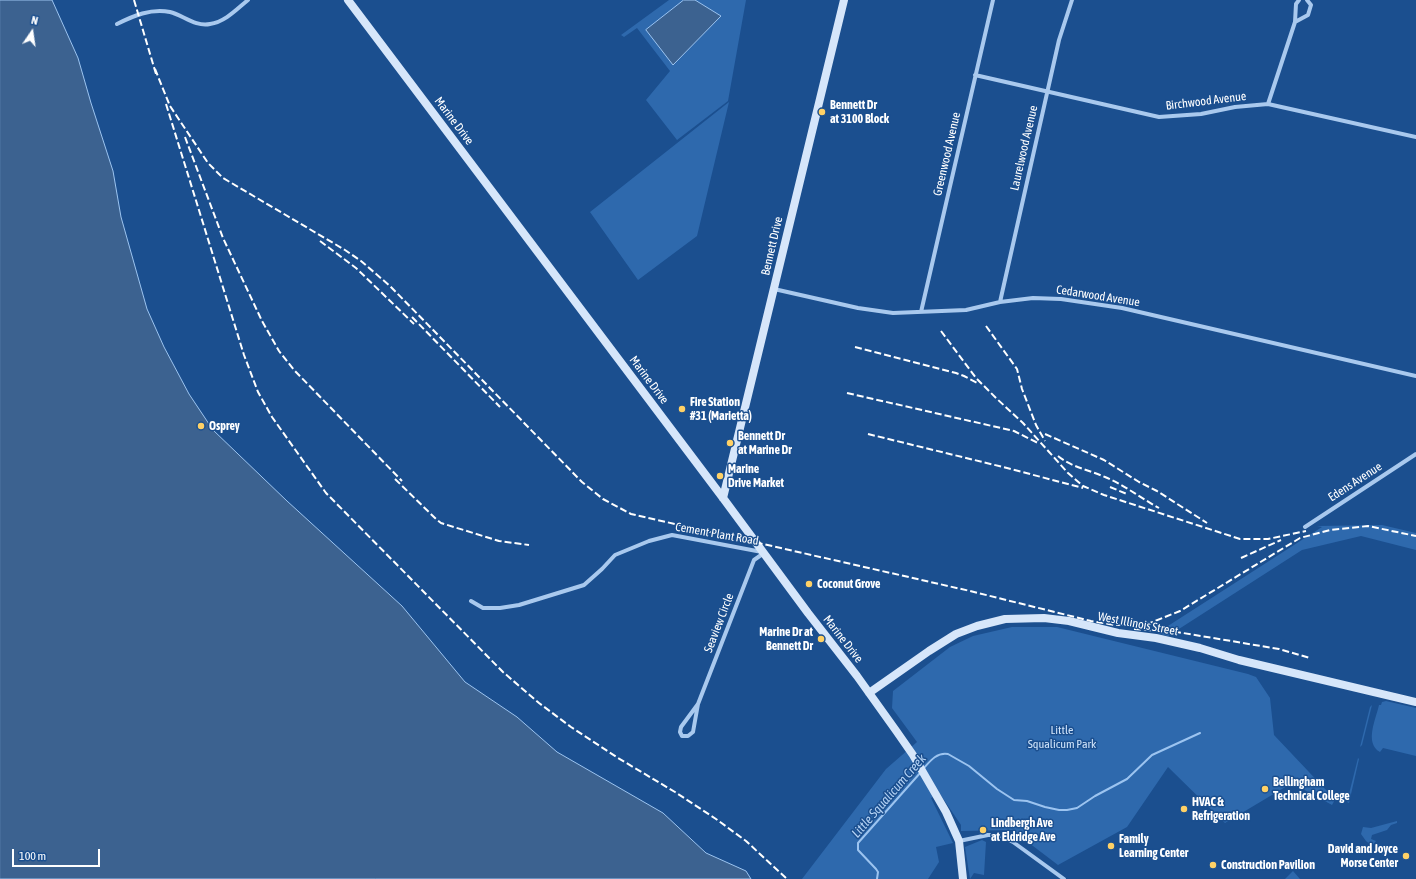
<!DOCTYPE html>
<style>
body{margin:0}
#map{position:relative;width:1416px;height:879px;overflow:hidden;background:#1b4f8f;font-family:"Asap Condensed",sans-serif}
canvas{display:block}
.north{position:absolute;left:12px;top:12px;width:40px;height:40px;-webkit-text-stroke:3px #1b4f8f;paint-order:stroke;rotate:13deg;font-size:11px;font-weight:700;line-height:16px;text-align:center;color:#fff}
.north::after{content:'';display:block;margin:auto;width:14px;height:18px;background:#fff;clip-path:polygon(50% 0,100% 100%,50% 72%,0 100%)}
.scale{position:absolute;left:12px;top:849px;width:88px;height:18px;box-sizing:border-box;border:2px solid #fff;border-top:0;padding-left:5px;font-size:12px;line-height:14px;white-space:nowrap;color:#fff;-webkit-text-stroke:3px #1b4f8f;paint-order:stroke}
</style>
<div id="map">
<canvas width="1416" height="879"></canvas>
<div class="north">N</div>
<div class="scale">100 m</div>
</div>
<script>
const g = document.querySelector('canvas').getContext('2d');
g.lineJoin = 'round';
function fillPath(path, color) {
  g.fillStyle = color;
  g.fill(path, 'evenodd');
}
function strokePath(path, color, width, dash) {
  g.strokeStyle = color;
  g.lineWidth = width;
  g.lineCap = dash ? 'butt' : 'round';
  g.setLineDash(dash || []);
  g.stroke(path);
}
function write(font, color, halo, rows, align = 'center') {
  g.font = font + ' "Asap Condensed",sans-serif';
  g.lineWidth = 3;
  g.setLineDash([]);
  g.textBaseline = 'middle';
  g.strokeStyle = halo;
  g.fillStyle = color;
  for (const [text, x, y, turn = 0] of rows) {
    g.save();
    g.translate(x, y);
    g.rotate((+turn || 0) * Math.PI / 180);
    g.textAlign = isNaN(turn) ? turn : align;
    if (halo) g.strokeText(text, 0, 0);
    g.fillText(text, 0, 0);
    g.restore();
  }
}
fillPath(new Path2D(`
 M669,0H684L646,30L721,16L695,0H746L728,101L677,140L646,100L670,71L637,28L624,37L621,35Z
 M729,102L697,236L638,280L590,212Z
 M1382,525L1416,533V550L1361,536L1302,550L1168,636L1157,633L1322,527L1317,526Z
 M1012,627H1057L1248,674L1256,677L1270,698L1274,735L1326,790L1337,796L1332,805L1292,783L1225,823L1168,767L1127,827L1058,865L1012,830L961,831V825L940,794L931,798L953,843L936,847L939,862L928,879H802L886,769L917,742L892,708L893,691L950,647L973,636Z
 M1386,701L1416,708V756L1383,748L1380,752C1364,743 1376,719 1379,705H1381L1382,702Z
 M1372,705L1362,745L1360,747L1370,707Z
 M1358,758L1359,759L1349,803L1347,802Z
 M1397,821V823L1391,825L1387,830L1372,835L1371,839L1376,841L1372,846L1366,841L1361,834L1363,827L1371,828Z
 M982,840L986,842L984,875L974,873L970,879L965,847Z
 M1379,844L1388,852L1386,858L1375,847Z
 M1293,871L1300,879H1285Z`), '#2e69ad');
const water = new Path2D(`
 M0,0H52L78,58L91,103L113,171L121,217L147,309L164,347L189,394L213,430L287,501L402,606L465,682L517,717L557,752L663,813L706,853L746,871L751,879H0Z
 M684,0H695L721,16L673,65L646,30Z`);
fillPath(water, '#3c6290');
strokePath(water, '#9cc4f0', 1);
strokePath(new Path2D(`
 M924,768C930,761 937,752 948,754L969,766L997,789L1014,800L1027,801L1045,807L1059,810H1067L1077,808L1095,796L1127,779L1152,755L1200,733
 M877,879L878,872L876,869L858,850V843L921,772`), '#9cc4f0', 2);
strokePath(new Path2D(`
 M1295,22L1308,15L1311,5L1307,0
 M117,24C133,16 151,8 170,12C183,15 195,27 210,24C225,22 237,9 248,0
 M975,75L1159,117L1201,114L1235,107L1268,104L1416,137
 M1268,104L1295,22L1296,4L1299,0
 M774,289L858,308L893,313L966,310L1000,302L1033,298L1061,299L1122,308L1416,376
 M1000,302L1059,40L1072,0
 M921,312L993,0
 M1305,527L1416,454
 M471,601L483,608H500L519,605L584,585L602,569L615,555L649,541L672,535L762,552
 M698,704L693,732L688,736H682L680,732L681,727L698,704L754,560L764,553
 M959,841L988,835H999L1013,842L1064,879`), '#a9c9ee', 4);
strokePath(new Path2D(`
 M348,0L723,498L808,613L857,676L897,732L913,755L946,812L959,841L963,879
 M723,498L844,0
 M869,693L929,651L956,634L977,626L1005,619L1044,618L1069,621L1118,633L1156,638L1200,648L1239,660L1416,702`), '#d6e6fa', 8);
strokePath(new Path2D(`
 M134,0L156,74
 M155,69L170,106L208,163L223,178L345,250L361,261L390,286L582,482L603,499L631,514L970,591L1091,621L1115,625H1135L1150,623L1180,611L1300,538L1330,530L1368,526L1416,536
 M166,104L244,355L258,392L272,417L326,493L503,672L539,703L571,727L618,758L675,792L716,819L746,841L787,879
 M185,137L223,238L262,321L279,351L294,370L402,481
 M320,241L356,268L414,324
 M412,317L500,407
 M986,326L1017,369L1022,389L1036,425L1045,441
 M941,331L976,378L996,398L1023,423L1068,473L1083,486L1104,495L1240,539H1268L1306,531
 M855,347L956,373L964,376L979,384
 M847,393L1014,431L1038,443
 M868,434L1007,468L1083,488
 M1045,434L1104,460L1139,482L1157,491L1207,523
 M1058,456C1071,467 1089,470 1105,477C1124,485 1141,498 1159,508
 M395,479L436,519L441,523L499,541L529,545
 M1110,487L1127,494
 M1241,558L1281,540
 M1134,629L1177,632L1279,649L1310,658`), '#fff', 2, [7, 3]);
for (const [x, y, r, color] of [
 [822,112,4,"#ffd166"],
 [682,409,4,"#ffd166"],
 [201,426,4,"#ffd166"],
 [730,443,4,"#ffd166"],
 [720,476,4,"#ffd166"],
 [809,584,4,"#ffd166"],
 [821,639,4,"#ffd166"],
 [1265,789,4,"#ffd166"],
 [1184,809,4,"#ffd166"],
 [983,830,4,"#ffd166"],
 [1111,846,4,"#ffd166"],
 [1406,856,4,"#ffd166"],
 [1213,865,4,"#ffd166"]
]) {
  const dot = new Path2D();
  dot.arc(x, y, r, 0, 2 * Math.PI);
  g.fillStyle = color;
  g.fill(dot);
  strokePath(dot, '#1b4f8f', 1.5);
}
write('12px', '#fff', '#1b4f8f', [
 ["Birchwood Avenue",1206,101,-7],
 ["Marine Drive",454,121,53],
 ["Laurelwood Avenue",1024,148,-77],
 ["Greenwood Avenue",947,154,-77],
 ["Bennett Drive",772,246,-77],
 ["Cedarwood Avenue",1098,296,9],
 ["Marine Drive",649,380,53],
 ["Edens Avenue",1355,482,-33],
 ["Cement Plant Road",717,534,10],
 ["Seaview Circle",719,623,-69],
 ["West Illinois Street",1138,624,11],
 ["Marine Drive",843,639,52]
]);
write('bold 12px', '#fff', '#1b4f8f', [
 ["Bennett Dr",830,105],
 ["at 3100 Block",830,119],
 ["Fire Station",690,402],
 ["#31 (Marietta)",690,416],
 ["Osprey",209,426],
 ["Bennett Dr",738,436],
 ["at Marine Dr",738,450],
 ["Marine",728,469],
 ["Drive Market",728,483],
 ["Coconut Grove",817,584],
 ["Marine Dr at",813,632,"right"],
 ["Bennett Dr",813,646,"right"],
 ["Bellingham",1273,782],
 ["Technical College",1273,796],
 ["HVAC &",1192,802],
 ["Refrigeration",1192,816],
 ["Lindbergh Ave",991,823],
 ["at Eldridge Ave",991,837],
 ["Family",1119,839],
 ["Learning Center",1119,853],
 ["David and Joyce",1398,849,"right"],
 ["Morse Center",1398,863,"right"],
 ["Construction Pavilion",1221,865]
], 'left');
write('12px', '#cfe3fa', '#1b4f8f', [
 ["Little",1062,730],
 ["Squalicum Park",1062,744]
]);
write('italic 13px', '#b5d3f5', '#1b4f8f', [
 ["Little Squalicum Creek",889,796,-49]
]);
</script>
